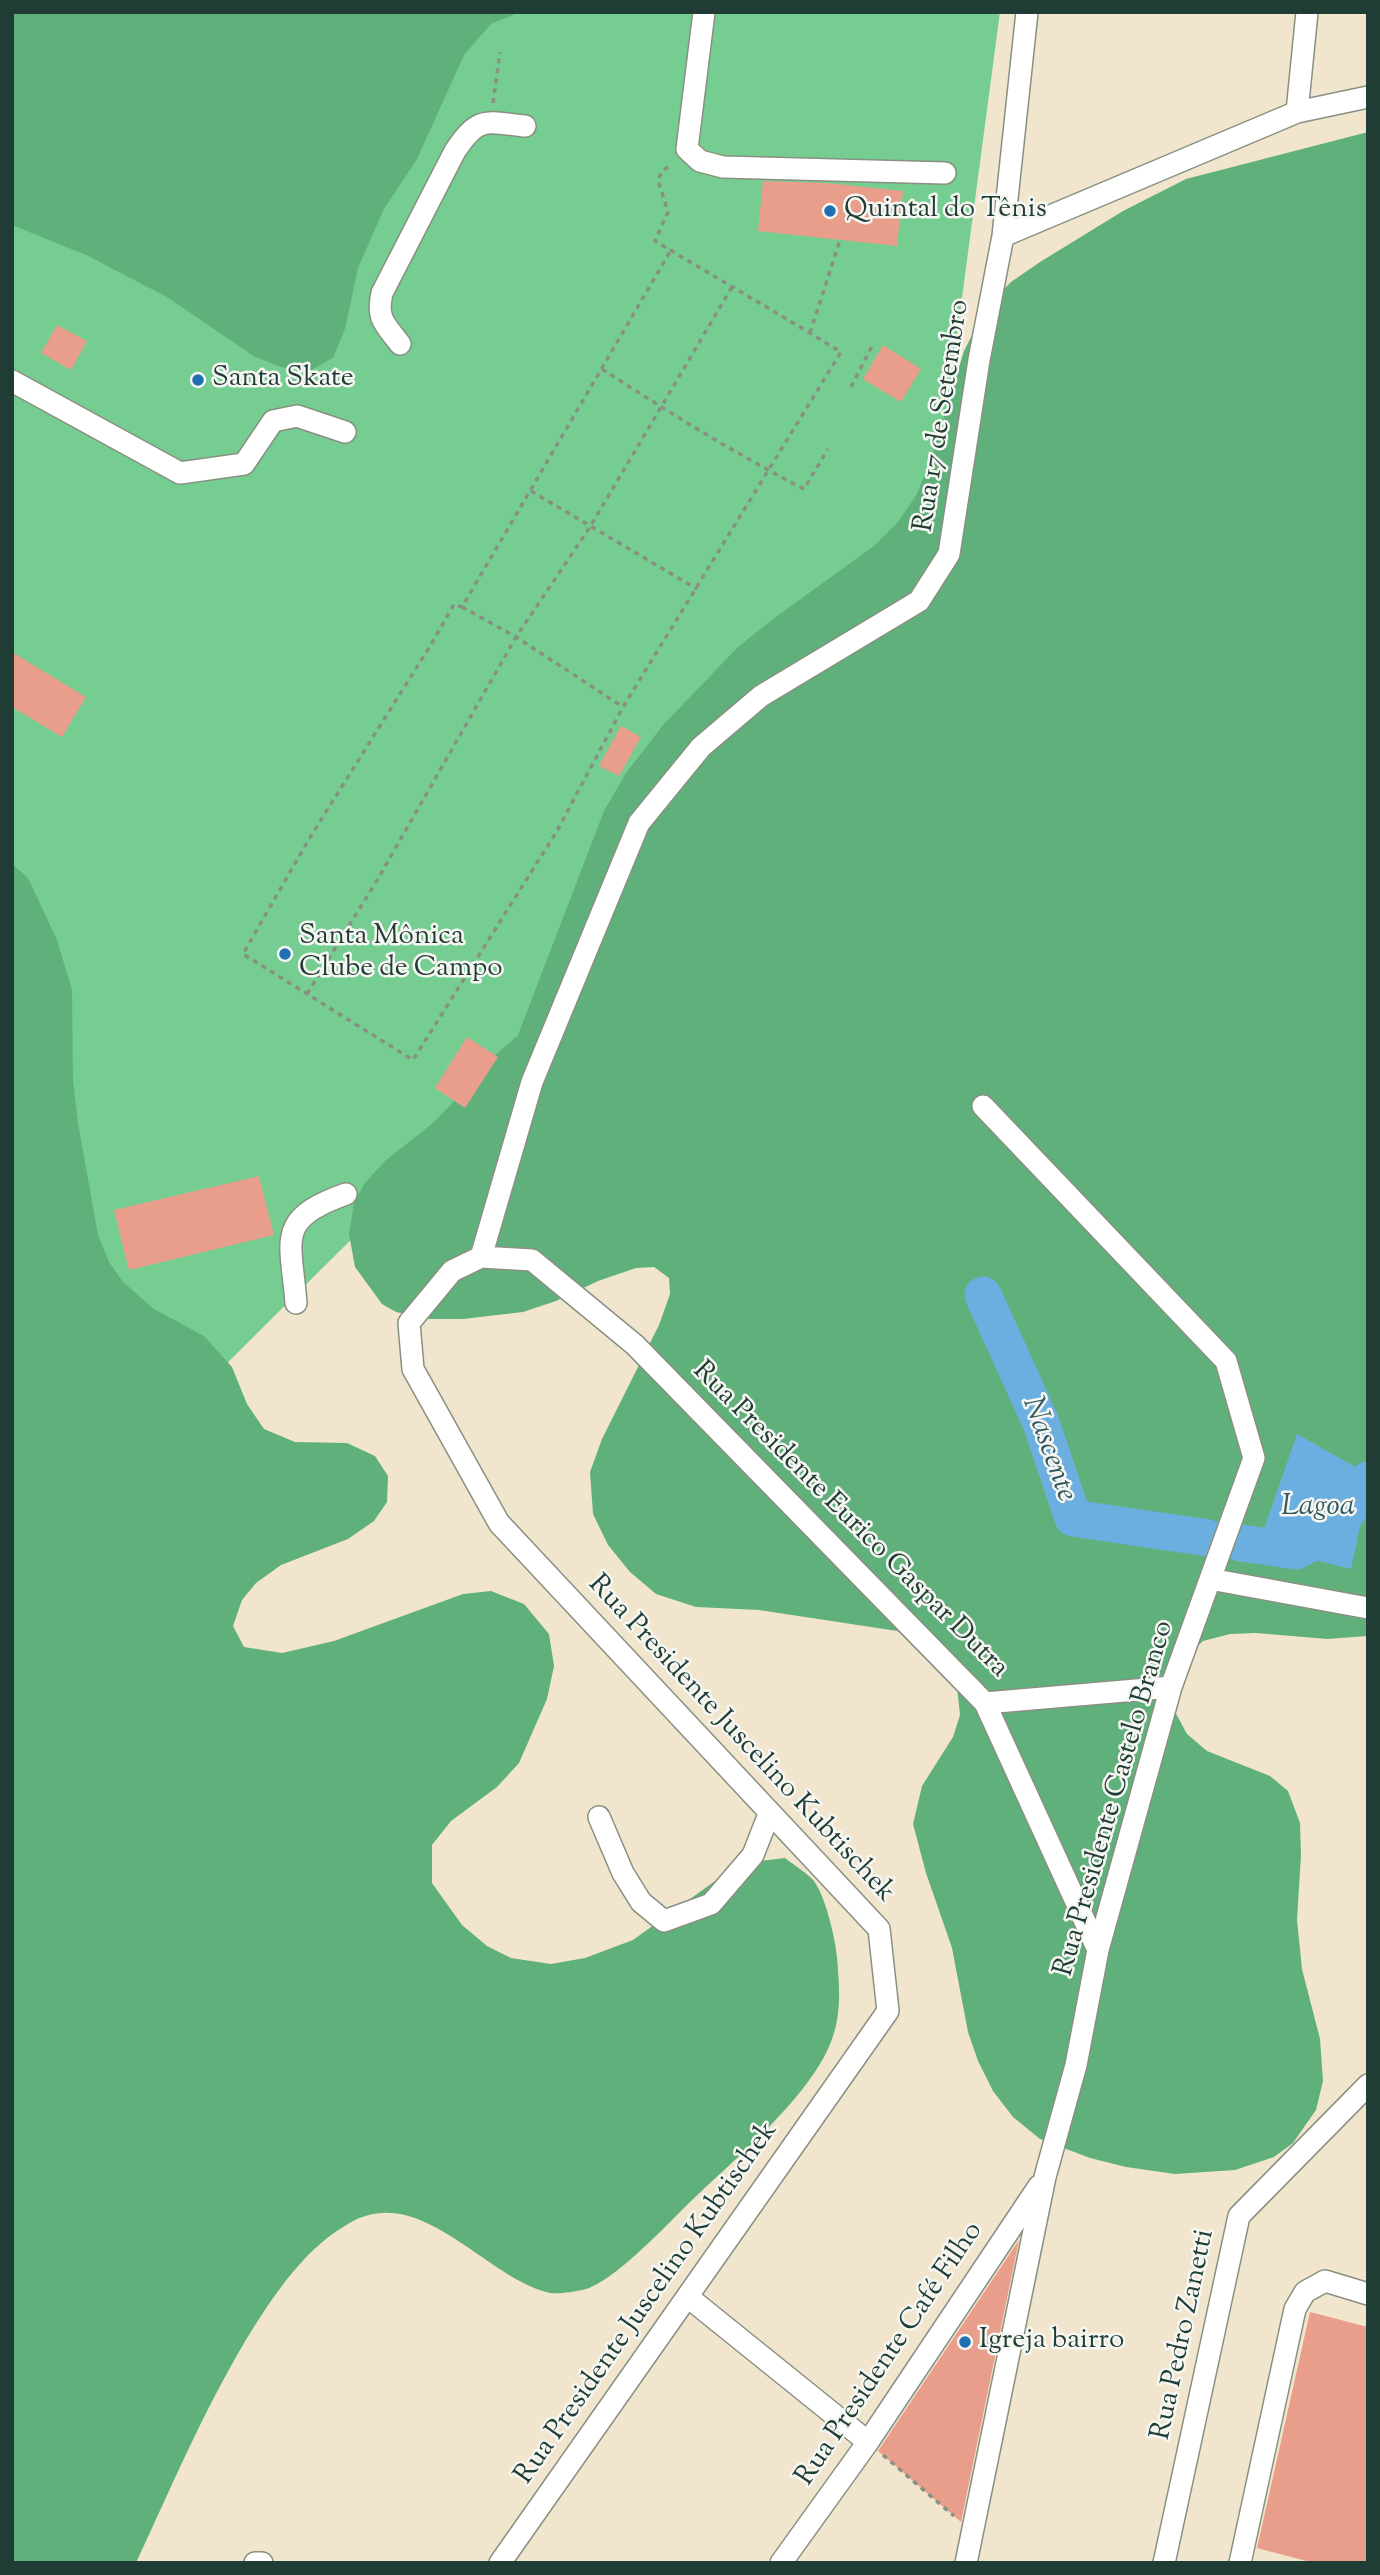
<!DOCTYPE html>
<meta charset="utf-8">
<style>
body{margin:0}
#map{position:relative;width:1380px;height:2575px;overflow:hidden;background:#f2e5ce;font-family:"Sorts Mill Goudy",serif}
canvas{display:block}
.frame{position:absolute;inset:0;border:14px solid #1f3d34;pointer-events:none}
</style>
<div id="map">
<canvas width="1380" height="2575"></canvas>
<div class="frame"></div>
</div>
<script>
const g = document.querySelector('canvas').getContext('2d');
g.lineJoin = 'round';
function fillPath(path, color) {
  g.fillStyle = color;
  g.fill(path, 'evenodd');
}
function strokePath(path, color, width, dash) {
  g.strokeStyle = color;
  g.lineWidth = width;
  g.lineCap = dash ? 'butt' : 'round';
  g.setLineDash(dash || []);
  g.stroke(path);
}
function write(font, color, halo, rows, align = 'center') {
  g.font = font + ' "Sorts Mill Goudy",serif';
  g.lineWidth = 5;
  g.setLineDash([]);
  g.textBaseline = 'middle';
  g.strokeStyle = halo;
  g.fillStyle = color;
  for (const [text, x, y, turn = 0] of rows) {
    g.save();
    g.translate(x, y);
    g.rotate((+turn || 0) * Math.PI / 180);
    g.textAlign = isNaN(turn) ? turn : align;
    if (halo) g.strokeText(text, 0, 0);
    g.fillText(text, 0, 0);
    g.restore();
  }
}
fillPath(new Path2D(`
 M12,12H1000L927,561L518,1035L435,1156L158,1432L12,1738Z`), '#75cd92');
fillPath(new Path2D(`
 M12,12H520L491,24L464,55L417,159L384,209L358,268L345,329L333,358L311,370L284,368L255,357L167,297L86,255L12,225Z
 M1368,132V1636L1327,1639L1256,1633L1230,1634L1203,1641L1179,1663L1173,1708L1187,1734L1207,1751L1270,1776L1288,1791L1300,1823L1301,1855L1297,1920L1302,1969L1320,2039L1323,2081L1316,2110L1293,2143L1274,2157L1235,2170L1175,2174L1126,2167L1090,2158L1040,2139L1013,2117L993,2091L978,2061L968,2032L952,1948L926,1873L913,1824L922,1786L953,1737L960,1715L957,1687L917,1641L897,1631L759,1610L696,1607L656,1594L630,1572L608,1545L593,1514L590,1472L602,1439L659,1325L670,1294L669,1278L654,1267L636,1268L598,1281L556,1301L523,1312L463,1319H429L396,1312L382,1304L355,1267L349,1234L354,1203L364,1184L385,1161L433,1123L457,1098L472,1076L518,1035L604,811L626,773L664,724L738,647L773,619L874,546L898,522L917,494L930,462L964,351L987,306L1011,282L1040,262L1123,211L1186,179Z
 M12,864L28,878L57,940L72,990L73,1080L78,1123L98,1235L109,1262L123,1282L154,1309L204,1336L232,1367L247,1404L264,1429L295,1442L347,1443L375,1456L388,1476L387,1502L374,1521L348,1539L281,1565L256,1583L242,1600L233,1626L244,1647L282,1653L334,1641L463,1594L491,1591L524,1604L549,1634L554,1666L547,1699L519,1763L497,1787L451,1821L432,1845V1883L462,1925L487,1946L511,1958L551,1964L585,1958L633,1940L722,1876L751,1862L785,1858C794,1865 807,1873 814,1881C826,1898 835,1937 837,1957C839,1983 842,2011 833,2036C815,2094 730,2163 686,2206C665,2227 609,2286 582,2290C572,2292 555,2295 546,2292C483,2275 418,2181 348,2224C308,2247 282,2284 257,2322C209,2398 174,2481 136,2563H12Z`), '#60b07c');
fillPath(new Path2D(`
 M1297,1434L1368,1474V1489L1351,1569L1258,1546Z`), '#6baee0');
strokePath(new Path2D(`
 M983,1295L1041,1423L1073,1518L1208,1538
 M1241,1543L1296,1551L1337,1528L1368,1480`), '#6baee0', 37);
fillPath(new Path2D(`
 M763,181L827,183L903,191L897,246L758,231Z
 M57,325L87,341L71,370L41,353Z
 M883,345L921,369L901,402L863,379Z
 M12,652L86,697L62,737L12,707Z
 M621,726L641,737L619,776L599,766Z
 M467,1037L498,1057L465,1108L435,1088Z
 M259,1176L274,1235L129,1270L114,1210Z
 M1019,2240L961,2522L878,2451Z
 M1310,2312L1368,2327V2563H1314L1257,2548Z`), '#e89e8a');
const minor = new Path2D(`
 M704,12L687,149L700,161L723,167L945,173
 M1297,112L1307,12
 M1003,236L1297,112L1368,97
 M400,344C385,324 376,319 382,293L455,151C479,115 486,122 525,126
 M12,381L180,473L244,464L273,421L297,416L345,432
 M481,1257L532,1082L639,823L701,747L761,696L919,601L949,554L979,360L1003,236L1027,12
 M296,1303C291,1239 275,1219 346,1194
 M1210,1579L1368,1608
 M985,1703L1098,1950
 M599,1817L623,1873L641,1902L664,1921L711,1904L753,1855L769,1814
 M688,2297L868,2442
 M255,2563H262
 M500,2563L888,2011L879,1929L499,1523L413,1369L409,1323L452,1271L481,1257L532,1260L635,1345L985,1703L1171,1687
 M781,2563L868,2442L1039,2186
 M966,2563L1045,2177L1076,2065L1098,1950L1171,1687L1254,1458L1226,1361L983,1106
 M1164,2563L1239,2216L1368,2085
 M1240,2563L1295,2309L1305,2292L1325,2281L1368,2294`);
strokePath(minor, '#889181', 24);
strokePath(new Path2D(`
 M493,103L500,52
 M668,167L662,171L658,180L668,212L655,241C717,278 779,314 841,352L623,707L557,831L413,1060L243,954L309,839L432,643L454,604L462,607L671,250
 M810,333L840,240
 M602,369C667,411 734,453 804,489L828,449
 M851,387L873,344
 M531,491L697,589
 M462,607L516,637L623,707
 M307,994L379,877L516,637L590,527L732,287
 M883,2455L954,2516`), '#889181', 3.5, [5, 5]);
strokePath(minor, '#fff', 21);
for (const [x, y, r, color] of [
 [830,211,7,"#1f6fb2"],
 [198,380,7,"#1f6fb2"],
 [285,954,7,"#1f6fb2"],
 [965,2342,7,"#1f6fb2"]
]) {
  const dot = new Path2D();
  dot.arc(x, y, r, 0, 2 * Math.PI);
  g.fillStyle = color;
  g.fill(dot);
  strokePath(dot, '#f6f6f2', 2.5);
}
write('28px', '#1f3d34', '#f6f6f2', [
 ["Quintal do Tênis",844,211],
 ["Santa Skate",212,380],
 ["Santa Mônica",299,938],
 ["Clube de Campo",299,970],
 ["Igreja bairro",979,2342]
], 'left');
write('28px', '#1f3d34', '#f6f6f2', [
 ["Rua 17 de Setembro",944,416,-81],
 ["Rua Presidente Eurico Gaspar Dutra",849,1521,45],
 ["Rua Presidente Juscelino Kubtischek",740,1740,47],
 ["Rua Presidente Castelo Branco",1116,1799,-74],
 ["Rua Presidente Juscelino Kubtischek",648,2304,-55],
 ["Rua Pedro Zanetti",1185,2335,-78],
 ["Rua Presidente Café Filho",891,2355,-56]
]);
write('italic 30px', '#32595f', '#f6f6f2', [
 ["Nascente",1047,1450,70],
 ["Lagoa",1318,1509]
]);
</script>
